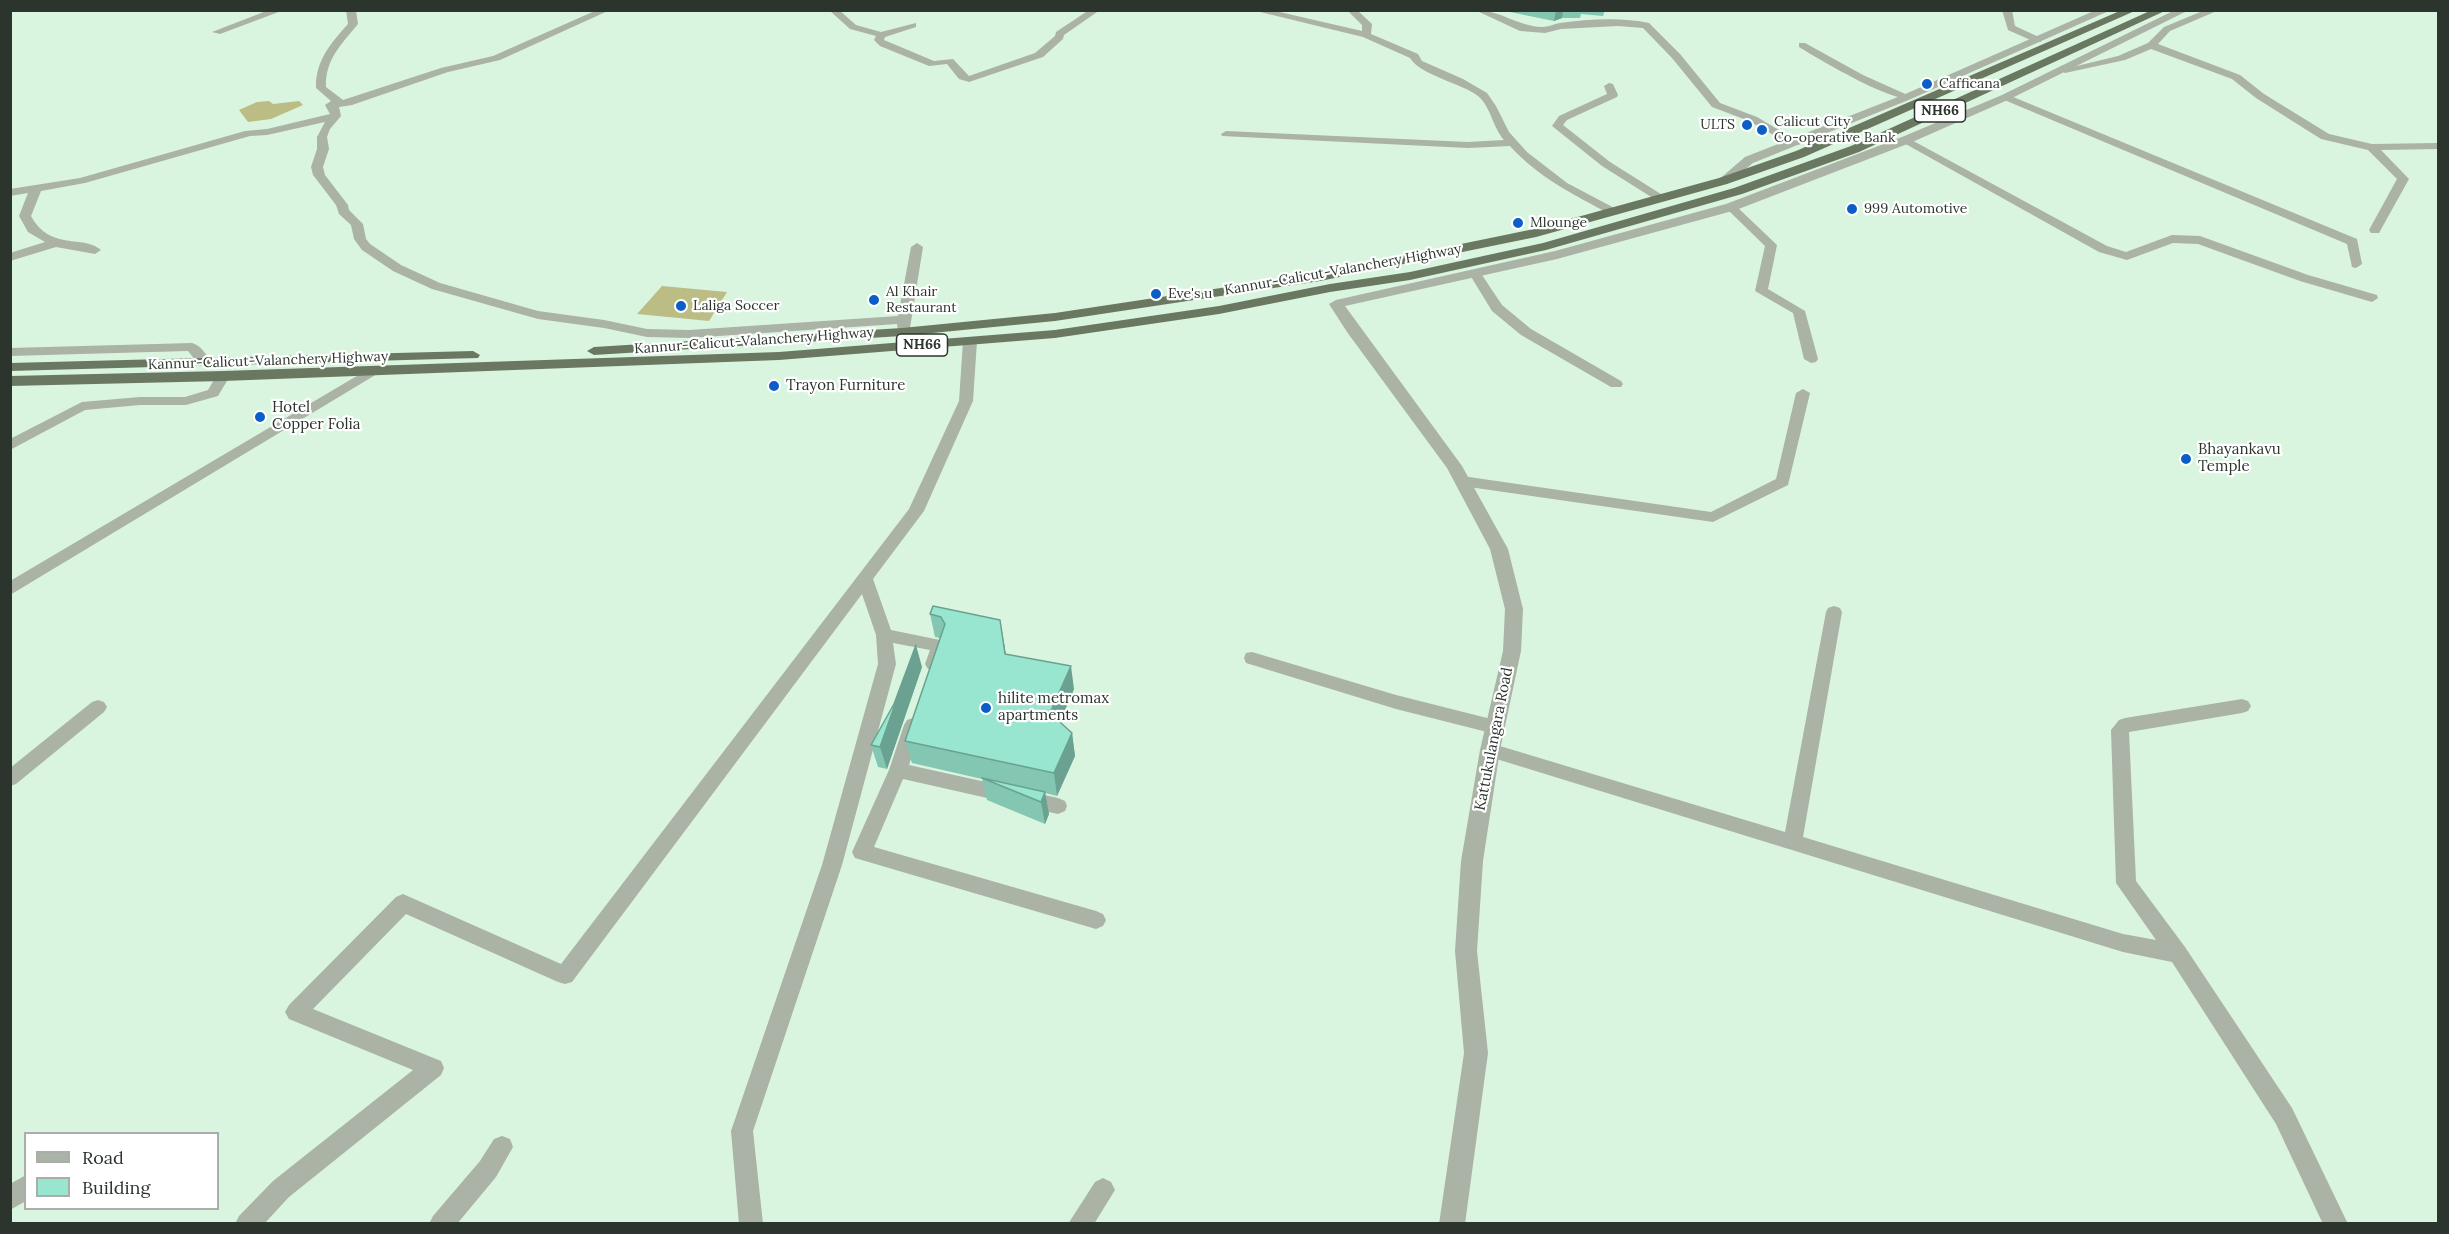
<!DOCTYPE html>
<style>
body{margin:0}
#map{position:relative;width:2449px;height:1234px;overflow:hidden;background:#d9f5df;font-family:Lora,serif}
canvas{display:block}
.frame{position:absolute;inset:0;border:12px solid #2b352d;pointer-events:none}
.legend{position:absolute;left:24px;top:1132px;width:195px;height:78px;box-sizing:border-box;background:#fff;border:2px solid #aaaeab;margin:0;padding:8px 10px;list-style:none;font-size:18px;color:#2b352d}
.legend li{display:flex;align-items:center;gap:12px;height:30px}
.legend b{width:30px;border:2px solid #aaaeab}
</style>
<div id="map">
<canvas width="2449" height="1234"></canvas>
<div class="frame"></div>
<ul class="legend">
<li><b style="height:8px;background:#abb2a6"></b>Road</li>
<li><b style="height:16px;background:#98e6cf"></b>Building</li>
</ul>
</div>
<script>
const g = document.querySelector('canvas').getContext('2d');
g.lineJoin = 'round';
function fillPath(path, color) {
  g.fillStyle = color;
  g.fill(path, 'evenodd');
}
function strokePath(path, color, width, dash) {
  g.strokeStyle = color;
  g.lineWidth = width;
  g.lineCap = dash ? 'butt' : 'round';
  g.setLineDash(dash || []);
  g.stroke(path);
}
function write(font, color, halo, rows, align = 'center') {
  g.font = font + ' Lora,serif';
  g.lineWidth = 4.5;
  g.setLineDash([]);
  g.textBaseline = 'middle';
  g.strokeStyle = halo;
  g.fillStyle = color;
  for (const [text, x, y, turn = 0] of rows) {
    g.save();
    g.translate(x, y);
    g.rotate((+turn || 0) * Math.PI / 180);
    g.textAlign = isNaN(turn) ? turn : align;
    if (halo) g.strokeText(text, 0, 0);
    g.fillText(text, 0, 0);
    g.restore();
  }
}
fillPath(new Path2D(`
 M269,101L273,104L299,101L303,105L271,119L248,122L239,110L257,102Z
 M662,286L727,292L709,321L637,314Z`), '#bbbd85');
fillPath(new Path2D(`
 M269,10H284L220,34L212,32Z
 M346,10H356L358,24C342,44 325,59 326,87L343,100L441,68L493,56L597,10H610L500,60L448,72L352,105L339,107L341,116L330,129L327,137L329,149L323,167L325,175L348,205L349,210L363,224L366,239L370,244L401,265L440,283L538,311L604,320L647,329L689,330L898,316L911,247L917,243L923,247L910,328L908,331H898L897,324L689,338L647,337L604,328L538,319L432,289L393,271L362,250L354,239L351,225L339,214L336,205L313,175L311,167L317,149V137L325,122L267,135L250,136L85,183L41,191L31,216C51,252 83,234 101,250L95,254L56,247L10,261V253L45,242L28,232L19,216L28,193L10,196V189L80,178L245,131L267,129L330,114L325,105L331,101L316,88C315,61 331,43 348,24Z
 M829,10H839L856,25L881,32L916,23V27L885,37L884,40L934,61L953,59L969,76L1035,53L1055,36L1056,32L1089,10H1100L1064,35L1063,39L1043,57L969,82L959,79L947,64L929,66L880,46L874,40L876,36L850,29Z
 M1252,10H1271L1362,31V25L1347,10H1357L1372,24L1371,34L1418,54L1422,61L1463,79L1487,93L1496,106L1509,132L1527,152L1567,183L1620,211L1618,214H1610C1574,195 1538,177 1510,146L1468,148L1222,136L1221,134L1226,131L1468,142L1504,140C1493,128 1491,107 1478,96C1461,83 1420,75 1410,58L1363,37Z
 M1475,10C1500,10 1517,26 1542,27C1548,27 1554,24 1560,23C1588,19 1622,17 1649,23L1680,54L1720,103L1757,117L1801,143L1799,145H1791L1749,121L1712,107L1672,58L1643,28L1618,26L1561,29L1545,33L1520,31Z
 M2002,10H2012L2015,26L2041,38V42H2035L2008,30Z
 M2205,10H2219L2170,31L2158,44L2240,75L2264,94L2329,134L2372,144L2438,143V149L2381,150L2409,179L2379,233H2371L2369,230L2397,179L2368,150L2321,139L2256,98L2232,79L2151,49L2125,60L2065,73L2060,70L2118,56L2148,43L2164,27Z
 M1799,43H1805L1863,75L1912,97C1899,107 1815,57 1799,47Z
 M1609,83L1613,84L1618,95L1617,97L1567,120L1563,125L1610,162L1664,196V200H1656L1602,166L1552,126L1559,116L1607,94L1604,86Z
 M2006,94L2357,239L2362,264L2356,268L2352,267L2347,244L2002,99L2001,97Z
 M1906,137L2107,246L2126,252L2172,235L2200,236L2308,275L2377,295L2378,298L2372,302L2300,281L2198,244L2173,243L2127,260L2099,252L1902,142L1901,140Z
 M1731,203L1735,205L1777,245L1768,289L1805,311L1818,359L1816,362L1811,363L1804,359L1793,313L1755,291L1765,246L1727,209V205Z
 M1476,271L1480,272L1502,305L1531,329L1621,381L1623,384L1621,387H1611L1521,335L1492,311L1470,275Z
 M970,337L977,341L973,401L924,511L873,579L891,630L940,640L946,642L948,646L940,669L934,670L928,669L925,664L930,650L893,643L896,664L842,865L753,1131L763,1224H739L731,1131L822,865L878,664L876,635L862,594L572,982L565,984L558,982L406,914L313,1009L441,1061L444,1068L441,1075L289,1197L264,1224H235L239,1216L273,1181L413,1070L289,1019L285,1012L289,1005L396,897L403,894L561,964L909,509L959,401L963,341Z
 M372,367L377,368L379,371L377,374L10,595V581Z
 M223,372L230,376L218,396L186,405H140L85,410L10,450V439L82,402L140,397H185L208,390L218,373Z
 M1803,389L1810,393L1788,485L1713,522L1462,486L1455,481L1462,476L1711,512L1776,479L1796,393Z
 M1834,606L1840,608L1842,612L1803,837L2123,934L2156,940L2116,883L2111,730L2119,720L2125,718L2242,699L2248,701L2251,706L2248,711L2242,713L2129,732L2136,881L2185,947L2292,1108L2348,1224H2323L2276,1124L2172,962L2123,952L1490,757L1484,755L1481,750L1484,745L1490,743L1785,832L1826,612L1828,608Z
 M1252,652L1396,695L1495,720L1501,722L1504,727L1501,732L1495,734L1396,709L1246,663L1244,658L1246,653Z
 M98,700L104,702L107,707L104,712L16,784L10,786V768L92,702Z
 M913,718L919,720L922,725L909,765L1058,798L1065,801L1067,806L1065,811L1058,814L903,779L874,847L1096,911L1103,914L1106,920L1103,926L1096,929L855,858L852,852L889,770L904,725L907,720Z
 M502,1136L510,1139L513,1147L496,1177L457,1224H429L433,1216L480,1161L494,1139Z
 M26,1175V1201L10,1210V1184Z
 M1103,1178L1111,1182L1115,1190L1094,1224H1068L1095,1182Z`), '#abb2a6');
fillPath(new Path2D(`
 M2096,10H2111L1911,99L1753,163L1727,184H1719L1717,181L1745,157L1903,95Z
 M2175,10H2189L2010,99L1910,143L1736,210L1557,259L1345,306L1462,466L1508,549L1523,609L1521,651L1500,750L1483,861L1477,951L1488,1053L1465,1224H1439L1464,1053L1455,951L1461,861L1480,750L1503,651L1505,609L1490,549L1447,468L1347,332L1329,304L1336,300L1555,251L1726,204L1902,137L2002,95Z
 M192,343C201,345 207,356 212,363L210,366H200L188,351L10,356V348Z`), '#abb2a6');
fillPath(new Path2D(`
 M2122,10H2137L1804,157L1727,184L1536,237L1320,281L1055,321L902,336L594,355L587,351L594,347L902,328L1055,313L1320,273L1534,229L1719,178L1796,151Z
 M2152,10H2167L1859,152L1742,194L1546,250L1410,280L1330,292L1219,314L1055,338L779,360L223,381L10,386V376L223,371L779,352L1055,330L1219,306L1330,284L1410,272L1543,243L1734,188L1851,146Z
 M473,351L480,355L478,358L10,371V363Z`), '#6b7861');
fillPath(new Path2D(`
 M1500,10H1605L1603,16L1581,14L1580,18H1562L1554,21Z
 M933,606L1004,643L1006,655L1074,689L1060,722L1072,733L1075,756L1057,796L1045,793L1049,814L1045,824L987,800L982,779L912,763L905,741L940,638L935,637L930,614Z
 M922,667L887,769L878,767L871,745L894,704Z`), '#83c6b2');
fillPath(new Path2D(`
 M1556,10H1563L1562,18L1554,21Z
 M1000,620L1004,643L1009,677L1005,654Z
 M916,645L922,667L887,769L880,747Z
 M1071,666L1074,689L1054,736L1050,713Z
 M1072,733L1075,756L1057,796L1054,773Z
 M1045,792L1049,814L1045,824L1041,802Z`), '#6aa191');
const building = new Path2D(`
 M933,606L1000,620L1005,654L1071,666L1050,713L1072,733L1054,773L905,741L945,624L941,617L930,614Z
 M916,645L880,747L871,745L894,704Z
 M982,778L1045,792L1041,802Z`);
fillPath(building, '#98e6cf');
strokePath(building, '#6aa191', 1.5);
for (const [x, y, r, color] of [
 [1927,84,6,"#0b5ec8"],
 [1747,125,6,"#0b5ec8"],
 [1762,130,6,"#0b5ec8"],
 [1852,209,6,"#0b5ec8"],
 [1518,223,6,"#0b5ec8"],
 [1156,294,6,"#0b5ec8"],
 [874,300,6,"#0b5ec8"],
 [681,306,6,"#0b5ec8"],
 [774,386,6,"#0b5ec8"],
 [260,417,6,"#0b5ec8"],
 [2186,459,6,"#0b5ec8"],
 [986,708,6,"#0b5ec8"]
]) {
  const dot = new Path2D();
  dot.arc(x, y, r, 0, 2 * Math.PI);
  g.fillStyle = color;
  g.fill(dot);
  strokePath(dot, '#fff', 2);
}
write('14px', '#2b352d', '#fff', [
 ["Cafficana",1939,84],
 ["Calicut City",1774,122],
 ["Co-operative Bank",1774,138],
 ["ULTS",1735,125,"right"],
 ["999 Automotive",1864,209],
 ["Mlounge",1530,223],
 ["Al Khair",886,292],
 ["Restaurant",886,308],
 ["Eve's u",1168,294],
 ["Laliga Soccer",693,306]
], 'left');
for (const [x, y, w] of [
 [1940,111,51],
 [922,345,51]
]) {
  const box = new Path2D();
  box.roundRect(x - w / 2, y - 11, w, 22, 4.5);
  g.fillStyle = '#fff';
  g.fill(box);
  strokePath(box, '#2b352d', 1.5);
}
write('bold 14px', '#2b352d', null, [
 ["NH66",1940,111],
 ["NH66",922,345]
]);
write('14px', '#2b352d', '#fff', [
 ["Kannur-Calicut-Valanchery Highway",1343,270,-10],
 ["Kannur-Calicut-Valanchery Highway",754,341,-4],
 ["Kannur-Calicut-Valanchery Highway",268,361,-2]
]);
write('15px', '#2b352d', '#fff', [
 ["Trayon Furniture",786,386],
 ["Hotel",272,408],
 ["Copper Folia",272,425],
 ["Bhayankavu",2198,450],
 ["Temple",2198,467],
 ["hilite metromax",998,699],
 ["apartments",998,716]
], 'left');
write('15px', '#2b352d', '#fff', [
 ["Kattukulangara Road",1494,739,-79]
]);
</script>
